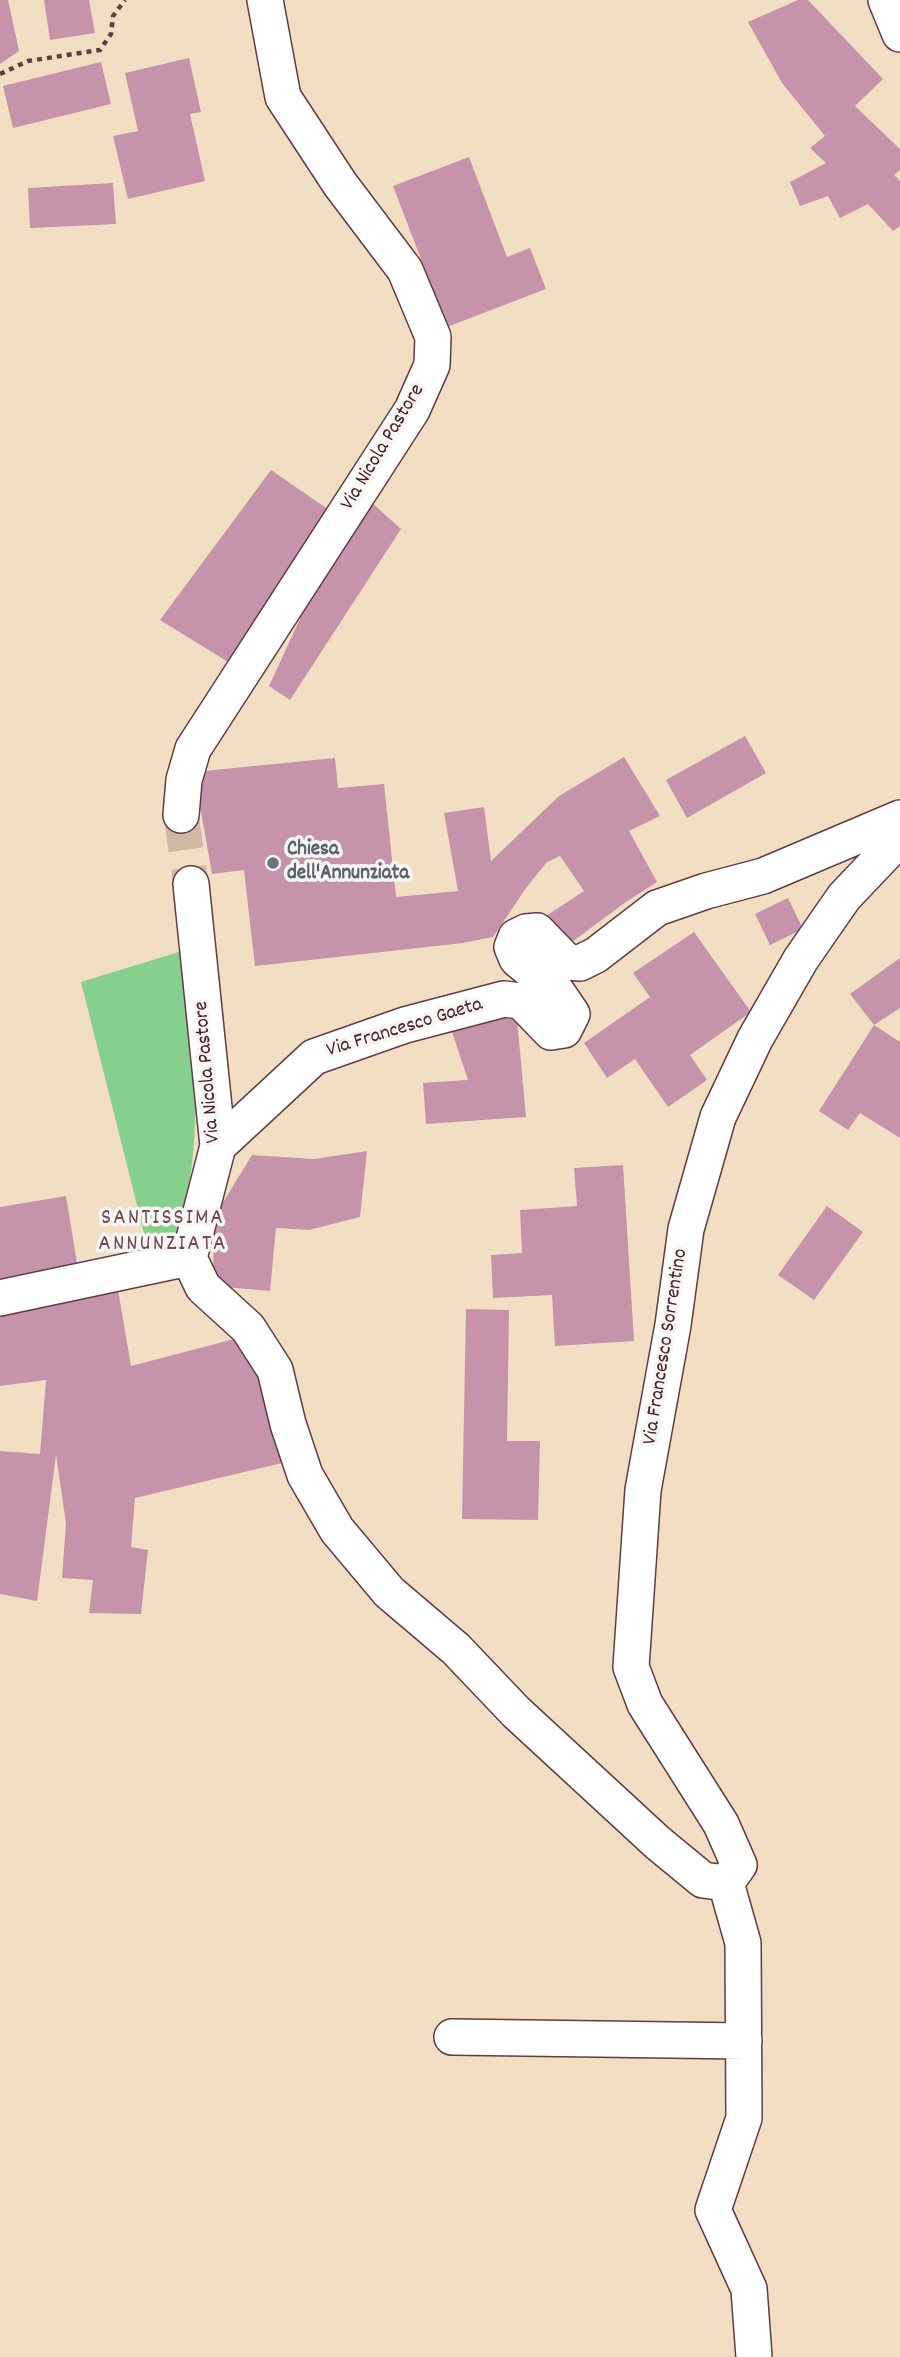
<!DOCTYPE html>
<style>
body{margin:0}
canvas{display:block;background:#f2dec3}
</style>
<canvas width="900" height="2357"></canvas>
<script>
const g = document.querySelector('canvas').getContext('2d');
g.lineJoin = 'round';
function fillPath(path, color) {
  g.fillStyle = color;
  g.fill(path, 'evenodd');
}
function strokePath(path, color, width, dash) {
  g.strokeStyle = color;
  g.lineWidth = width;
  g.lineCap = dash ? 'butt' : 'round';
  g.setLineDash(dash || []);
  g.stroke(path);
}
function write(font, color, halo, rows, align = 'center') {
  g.font = font + ' Dekko,sans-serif';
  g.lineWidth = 7;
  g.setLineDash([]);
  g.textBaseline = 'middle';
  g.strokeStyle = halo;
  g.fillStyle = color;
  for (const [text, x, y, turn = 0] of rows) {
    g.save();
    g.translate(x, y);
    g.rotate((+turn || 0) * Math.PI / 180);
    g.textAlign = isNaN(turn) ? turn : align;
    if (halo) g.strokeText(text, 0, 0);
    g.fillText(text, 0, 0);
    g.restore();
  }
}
fillPath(new Path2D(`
 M182,951C192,1028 202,1108 189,1186C186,1205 179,1224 174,1243L147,1245L81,982Z`), '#86d08d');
fillPath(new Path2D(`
 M0,0H8L19,51L0,64Z
 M44,0H89L95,33L50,40Z
 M798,0H808L883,79L855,106L900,149V170L894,175L900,181V226L893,231L868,204L840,218L828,196L800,206L790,182L826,163L810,148L825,136L782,83L748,22Z
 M189,58L201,112L190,114L205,181L128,199L113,136L138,131L125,73Z
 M101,62L111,104L13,128L3,86Z
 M469,157L507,257L530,248L546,289L447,327L393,186Z
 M113,183L116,224L30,228L28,188Z
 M271,470L329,510L233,665L160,620Z
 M371,502L401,529L290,700L269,686L323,569Z
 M745,736L766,773L687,818L666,780Z
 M624,757L660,816L629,831L657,882L623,904L564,948L540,920L584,891L560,856L547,862L526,888L493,937L463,943L255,966L244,870L212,874L194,772L335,758L338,788L384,784L396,897L458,891L444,813L484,807L491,861L559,796Z
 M788,898L803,929L770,945L755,914Z
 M694,932L751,1012L690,1055L707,1080L668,1107L635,1059L607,1078L584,1043L650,997L633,973Z
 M900,958V1008L874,1025L900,1042V1138L860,1113L848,1130L819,1111L874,1025L850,994Z
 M516,1008L526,1117L426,1124L423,1083L468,1080L449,1023Z
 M367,1151L360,1217L309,1230L276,1228L270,1291L213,1286L214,1217L252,1155L314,1159Z
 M623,1165L634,1341L555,1346L552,1295L493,1298L491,1255L522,1253L520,1210L577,1206L574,1168Z
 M66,1196L78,1269L0,1282V1207Z
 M827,1206L863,1232L814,1300L778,1275Z
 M118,1290L131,1366L242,1337L257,1365L282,1463L135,1498L131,1547L148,1550L141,1614L89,1613L93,1580L62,1578L66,1523L56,1455L37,1601L0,1594V1451L40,1454L46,1380L0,1386V1308Z
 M466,1309L509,1310L507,1441H540L538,1520L462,1519Z`), '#c694aa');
strokePath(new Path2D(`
 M181,815L191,884`), '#d0b8a5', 35, [35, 18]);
const minor = new Path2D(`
 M886,0L900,34
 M181,815L184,780L193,749L412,410L432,365L433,337L405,270L340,184L283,97L265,0
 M218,1146L314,1057L405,1025L504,999L521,1001L551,1032L564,1030L572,1014L557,992L517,959L512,947L516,937L526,932L537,931L567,962L580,963L596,955L657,908L706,891L763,876L900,818
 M189,1258L203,1287L248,1328L275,1370L288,1424L305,1475L337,1530L389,1592L456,1649L516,1712L658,1843L703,1880L726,1883L739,1865L721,1824L645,1704L631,1667L643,1490L673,1325L686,1229L718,1117L755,1039L801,959L844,897L900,838
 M189,1258L218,1146L191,884
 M0,1298L189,1258
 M726,1883L743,1943L744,2118L713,2210L749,2289L754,2357
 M452,2037L744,2041`);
strokePath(minor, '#633c42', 38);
strokePath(new Path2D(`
 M0,74L28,61L100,50L111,34L113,16L125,0`), '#633c42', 4.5, [5, 5]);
strokePath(minor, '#fff', 35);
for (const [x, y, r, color] of [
 [273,863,7,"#6b7280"]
]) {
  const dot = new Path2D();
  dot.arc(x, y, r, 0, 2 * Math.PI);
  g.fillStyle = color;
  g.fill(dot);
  strokePath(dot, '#f6f6f2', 2.5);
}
write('21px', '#4a1f2b', '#f6f6f2', [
 ["Via Nicola Pastore",384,448,-59],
 ["Via Francesco Gaeta",405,1029,-17],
 ["Via Nicola Pastore",209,1072,-95],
 ["Via Francesco Sorrentino",667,1347,-81]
]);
write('bold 21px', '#5b616d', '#f6f6f2', [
 ["Chiesa",287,851],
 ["dell'Annunziata",287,875]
], 'left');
g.letterSpacing = '2px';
write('23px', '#754857', '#f6f6f2', [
 ["SANTISSIMA",163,1220],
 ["ANNUNZIATA",163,1246]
]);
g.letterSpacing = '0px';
</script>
